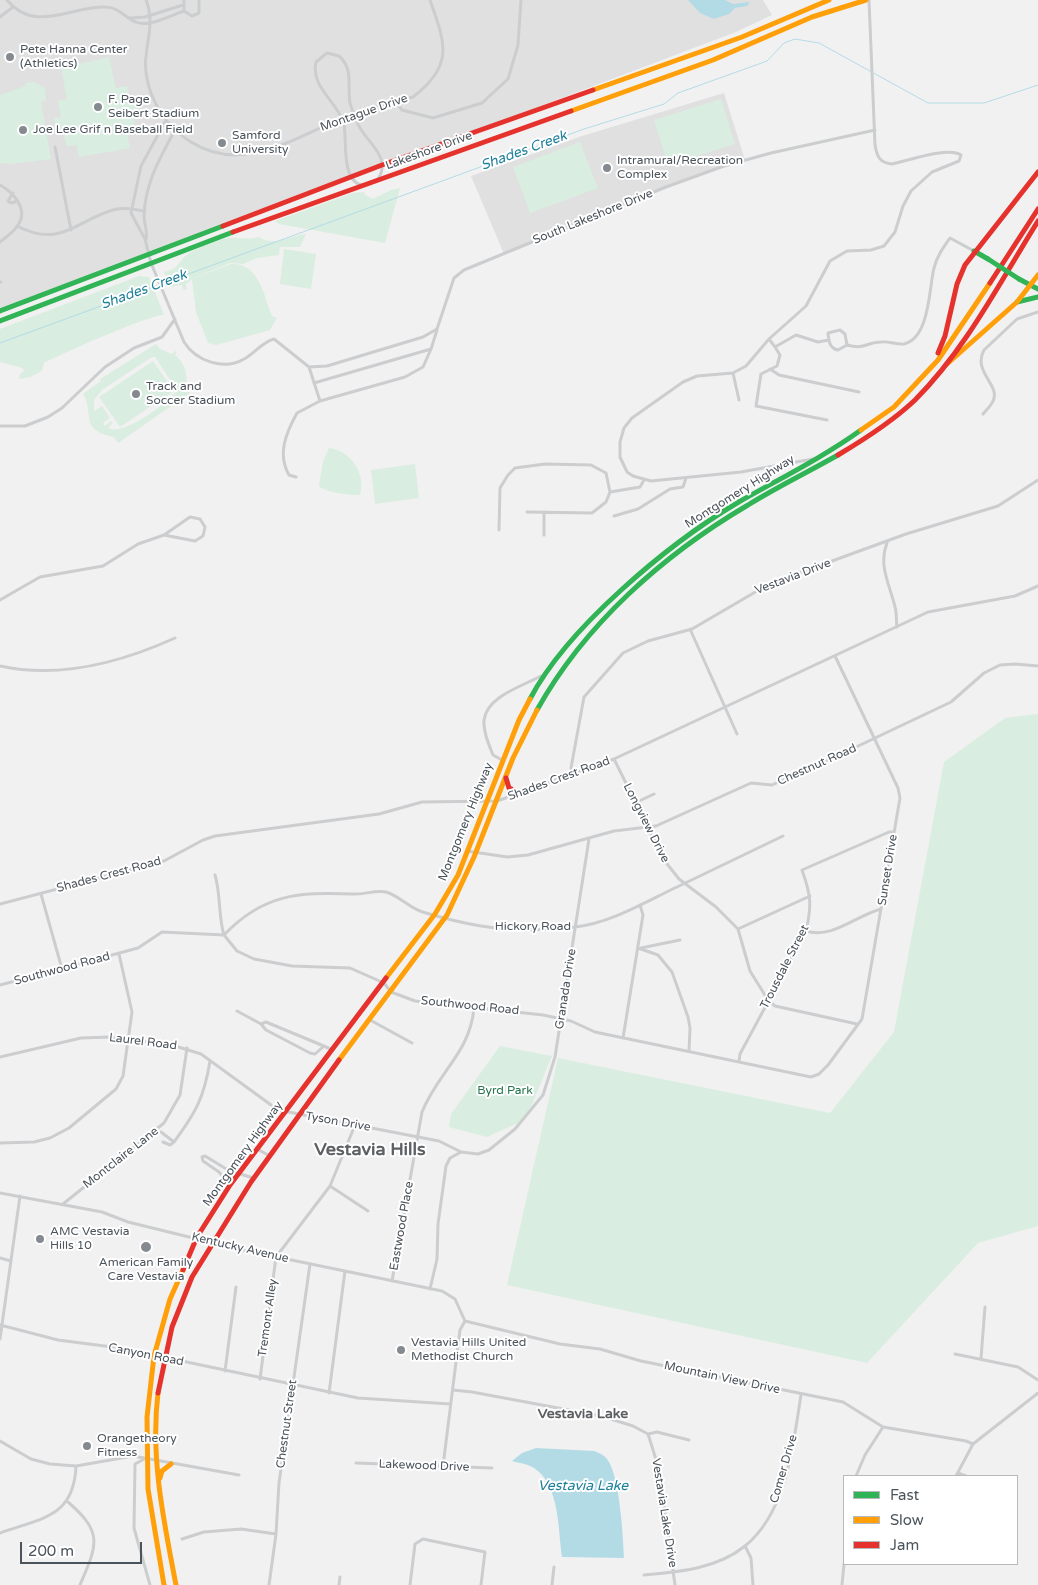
<!DOCTYPE html>
<style>
body{margin:0}
#map{position:relative;width:1038px;height:1585px;overflow:hidden;background:#f2f1f1;font-family:"Varela Round",sans-serif}
canvas{display:block}
.legend{position:absolute;left:843px;top:1475px;width:175px;height:90px;box-sizing:border-box;background:#fff;border:1px solid #b7babd;margin:0;padding:6px 9px;list-style:none;font-size:15px;color:#4b535b}
.legend li{display:flex;align-items:center;gap:10px;height:25px}
.legend b{width:25px;border:1px solid #b7babd}
.scale{position:absolute;left:20px;top:1542px;width:122px;height:22px;box-sizing:border-box;border:2px solid #4b535b;border-top:0;padding-left:6px;font-size:15px;line-height:18px;white-space:nowrap;color:#4b535b;-webkit-text-stroke:4px #fff;paint-order:stroke}
</style>
<div id="map">
<canvas width="1038" height="1585"></canvas>
<ul class="legend">
<li><b style="height:6px;background:#30b455"></b>Fast</li>
<li><b style="height:6px;background:#ff9f0a"></b>Slow</li>
<li><b style="height:6px;background:#e5322d"></b>Jam</li>
</ul>
<div class="scale">200 m</div>
</div>
<script>
const g = document.querySelector('canvas').getContext('2d');
g.lineJoin = 'round';
function fillPath(path, color) {
  g.fillStyle = color;
  g.fill(path, 'evenodd');
}
function strokePath(path, color, width, dash) {
  g.strokeStyle = color;
  g.lineWidth = width;
  g.lineCap = dash ? 'butt' : 'round';
  g.setLineDash(dash || []);
  g.stroke(path);
}
function write(font, color, halo, rows, align = 'center') {
  g.font = font + ' "Varela Round",sans-serif';
  g.lineWidth = 4;
  g.setLineDash([]);
  g.textBaseline = 'middle';
  g.strokeStyle = halo;
  g.fillStyle = color;
  for (const [text, x, y, turn = 0] of rows) {
    g.save();
    g.translate(x, y);
    g.rotate((+turn || 0) * Math.PI / 180);
    g.textAlign = isNaN(turn) ? turn : align;
    if (halo) g.strokeText(text, 0, 0);
    g.fillText(text, 0, 0);
    g.restore();
  }
}
fillPath(new Path2D(`
 M0,0H763L772,15L736,32L0,311Z
 M724,93L745,160L682,181L504,254L471,176L582,136Z`), '#e0e0e0');
fillPath(new Path2D(`
 M109,57L116,88L127,86L131,102L136,101L139,113L133,114L136,131L127,133L130,148L79,157L77,145L66,146L63,131L57,132L54,118L61,117L58,101L67,99L61,68Z
 M34,82L45,88L46,100L41,102L51,159L10,164L0,163V95L26,86L25,83Z
 M721,99L735,144L668,165L654,120Z
 M580,142L598,188L530,213L513,167Z
 M400,188L385,243L279,224L275,221L353,193L364,192L365,195L373,199L391,190Z
 M306,234L300,247H280L279,255L257,258L243,264L230,263L192,279L186,284L187,290L183,289L182,285L170,287L164,272C181,268 177,262 188,254C196,248 211,244 220,240C233,235 246,241 259,237C275,247 289,236 306,234Z
 M284,249L316,254L311,289L280,284Z
 M231,264C259,262 264,296 272,316L277,318L270,330L216,345L208,343L196,312L192,279Z
 M139,276L149,277L164,315C151,314 61,354 44,363L42,371L30,377L19,379L20,374L25,370L19,367L0,362V329Z
 M156,344L160,349L172,354L175,351L177,352L175,355C185,363 188,374 186,387L190,393L118,443L114,437C78,430 95,412 83,394L101,381L100,379ZM152,357H155L177,390L176,392C164,405 124,436 108,428L113,423L111,421L105,426L103,423L110,418L102,406L95,411L94,410V400L102,390Z
 M153,361L174,391L120,427L99,397Z
 M329,448C351,451 366,473 360,495C350,495 326,493 319,486L323,461Z
 M415,464L419,498L375,504L371,470Z
 M1038,714V1226L978,1243L867,1363L507,1285L558,1058L830,1113L894,1032L944,762L1005,718Z
 M500,1046L552,1056L531,1107L518,1123L487,1137L449,1127L451,1114Z`), '#d9ede0');
fillPath(new Path2D(`
 M688,0H725L733,4L750,2L747,6L735,8L729,14L714,19L700,13Z
 M536,1448L594,1451C600,1453 606,1456 609,1462C620,1482 623,1535 624,1558L562,1557C558,1530 560,1485 534,1468C528,1464 519,1463 512,1461L522,1453Z`), '#b3dbe6');
strokePath(new Path2D(`
 M0,343L584,129L664,104L678,93L767,61L784,43L795,39L819,43L928,103H984L1038,85`), '#b3dbe6', 1);
strokePath(new Path2D(`
 M7,0C35,34 71,6 105,7C119,7 125,18 136,22C149,28 171,15 184,11
 M146,0C154,19 148,37 146,56C144,69 148,88 154,100C162,118 175,132 191,142C242,174 292,139 340,119C363,109 389,104 413,97C455,65 445,43 430,0
 M184,0V11L192,16L199,13V0
 M0,17L13,7
 M130,18L145,17L183,5
 M396,102L402,110L433,118L482,103L508,79L518,45L521,0
 M166,120L141,166L131,213L145,239L151,263L184,342C196,361 224,371 244,359C254,354 262,342 274,339L309,367L327,366L423,337L437,329L454,278L464,270L666,187L724,166L771,153L875,130
 M55,147L71,230
 M0,185C13,192 29,209 18,225C14,232 6,237 0,242
 M361,185C341,180 347,139 344,124C338,102 310,87 316,62L327,53L339,56C354,69 347,86 350,103C352,109 354,116 357,122C364,141 393,156 378,179
 M13,193L8,201L11,203L18,201
 M17,226C63,250 79,217 117,209C126,207 136,210 145,211
 M146,239C148,230 144,225 144,216C145,183 160,158 175,130
 M0,282H1
 M769,339L775,347L796,335L818,342L829,340
 M847,345L838,350C829,348 829,341 828,333L840,330L845,334L847,345C866,350 866,342 881,342C889,341 897,345 904,344C930,338 929,287 934,268C937,256 943,248 950,238L974,251
 M775,347L780,355L777,366L761,374L756,406L827,420
 M309,367L320,401L405,377L423,367L431,349
 M770,369L779,375L859,392
 M733,373L739,400
 M314,383L431,349L437,330
 M983,414C986,410 991,406 993,401C1001,385 972,372 984,350L1017,319L1038,312
 M0,426H25L48,417L62,408L105,367L134,348L162,337L175,319
 M813,459L741,472L651,481L633,476L627,472L620,457V442L624,428L632,418L683,382L697,376L733,373L746,366L769,339L806,306L830,261L847,251L871,250L884,246L895,232L903,206L911,191L932,172L959,161L961,155C949,146 907,161 892,164C880,163 877,157 875,145L869,0
 M296,477L289,475C277,454 286,433 297,413L320,401
 M527,512L592,513L606,502L610,492L640,487L644,480
 M544,512V535
 M614,516L638,509L670,489L683,487L686,478
 M499,530L500,488L508,475L515,468L545,464L591,465L606,473L610,492
 M887,543C878,566 890,585 895,607C897,614 896,621 897,627
 M0,600L40,577L103,566L138,544L164,535L190,517L200,519L205,527L203,536L195,541L164,535
 M690,629L737,734
 M0,666C59,679 122,662 175,638
 M614,759L664,860L679,879L716,907L738,929L750,971L768,1000L775,1006L857,1024
 M502,760L493,755C489,745 483,732 484,720C487,696 523,686 541,676
 M573,774L571,768L584,697L623,653L648,641L692,629L769,584L906,534L998,506L1038,480
 M635,803L654,794
 M467,851L507,857L528,855L614,831L656,826L751,783L772,785L835,757L951,702L984,673L1000,665L1015,664L1038,666
 M215,875C221,895 218,915 224,935C263,894 298,892 352,894C363,895 374,890 386,892C400,896 411,910 426,913C443,918 462,923 481,926C509,931 546,930 575,927C611,923 645,902 677,887C712,870 748,853 783,836
 M41,894L62,969
 M0,904L164,861L203,840L215,836L379,814L422,802L497,801L614,759L928,612L1015,596L1038,586
 M738,929L810,896
 M806,931C833,939 855,916 881,909
 M638,948L658,955L672,972L688,1017L690,1028L689,1051
 M641,948L680,940
 M0,985L138,948L162,932L224,935L237,951L254,959L292,966L350,968L384,983L391,992L415,1001L543,1015L571,1021L595,1032L811,1077L819,1074L828,1065L862,1019L900,798L898,788L835,656
 M237,1011L261,1024
 M370,1020L412,1043
 M623,1038L643,915L640,905
 M324,1046L315,1054L310,1053L266,1030L261,1024L266,1022L319,1044L333,1050
 M0,1057L81,1038L110,1037L172,1045L201,1054L278,1110L439,1141L461,1152L478,1154L489,1150L515,1129L543,1095L555,1057L589,839
 M739,1061L740,1054L806,931C812,905 811,895 802,870L889,832H894
 M161,1132L174,1142
 M163,1142L170,1145L174,1142C196,1112 204,1098 210,1061
 M0,1143L34,1142L50,1138L69,1128L116,1089L123,1076L132,1012L119,954
 M259,1150L268,1155
 M230,1185L219,1172L203,1161L202,1157L205,1156L228,1170L253,1178
 M330,1186L368,1211
 M0,1193L102,1212L128,1222L238,1249L442,1291L455,1299L465,1321
 M63,1204L164,1123L180,1095L187,1048
 M0,1258L11,1261
 M392,1281L422,1112C438,1072 470,1053 474,1008
 M430,1289L437,1259L438,1224L446,1166L450,1158L461,1152
 M465,1321L560,1344L600,1349L641,1361L843,1402L883,1427L966,1441L973,1444
 M0,1325L58,1340L120,1348L358,1398L450,1404
 M0,1339L20,1196
 M955,1354L1018,1367L1038,1380
 M981,1358L985,1307
 M225,1371L236,1287
 M260,1379L276,1257L330,1186L355,1125
 M453,1390L472,1392L601,1416L633,1426L648,1434L659,1469L675,1585
 M329,1393L345,1271
 M648,1434L657,1432L689,1440
 M0,1441L31,1459L50,1464L76,1466L133,1456L239,1475
 M146,1458L135,1464L134,1528L150,1585
 M356,1463L492,1468
 M443,1466L460,1330L465,1321
 M958,1473L966,1476
 M856,1476L865,1455L883,1427
 M956,1476L973,1444L1038,1393
 M68,1502C104,1533 97,1545 80,1585
 M0,1533C41,1518 74,1518 76,1466
 M182,1539L204,1532L241,1529L276,1534
 M745,1546L751,1558L753,1585
 M644,1575C678,1572 717,1569 745,1546C787,1512 793,1445 801,1395
 M269,1585L276,1534L279,1483L310,1264
 M339,1585L340,1577
 M410,1585L415,1544L423,1539L485,1552L481,1585
 M552,1585L554,1567
 M842,1585L844,1564`), '#cccdcf', 3);
strokePath(new Path2D(`
 M974,251L988,259
 M1019,279L1038,289
 M1017,302L1038,297
 M0,311L223,226
 M0,321L233,232
 M530,699C567,628 668,544 737,503C779,479 822,458 861,430
 M537,710C585,624 663,555 748,505C777,487 808,472 838,455`), '#30b455', 5);
strokePath(new Path2D(`
 M593,90L742,37L829,0
 M571,111L713,60L812,17L866,0
 M947,364L1017,302L1038,275
 M861,430L894,407L938,360L990,283
 M386,978L435,914L458,875L519,720L530,699
 M339,1060L447,915L474,857L513,758L537,710
 M158,1393C150,1458 164,1522 176,1585
 M160,1478L162,1471L171,1464
 M164,1585L148,1489L147,1417L154,1356L170,1299L183,1270`), '#ff9f0a', 5);
strokePath(new Path2D(`
 M223,226L382,165L593,90
 M233,232L571,111
 M990,283L1038,209
 M938,353L945,336L957,284L965,265L1038,172
 M838,455C865,439 892,422 915,400C966,349 1000,282 1038,221
 M506,778L509,788L519,792
 M183,1270L197,1237L230,1185L386,978
 M158,1393L172,1327L192,1277L251,1182L339,1060`), '#e5322d', 5);
strokePath(new Path2D(`
 M988,259L1019,279`), '#30b455', 5);
for (const [x, y, r, color] of [
 [10,57,5,"#858a90"],
 [98,107,5,"#858a90"],
 [23,130,5,"#858a90"],
 [222,143,5,"#858a90"],
 [607,168,5,"#858a90"],
 [136,394,5,"#858a90"],
 [40,1239,5,"#858a90"],
 [146,1247,6,"#858a90"],
 [401,1350,5,"#858a90"],
 [87,1446,5,"#858a90"]
]) {
  const dot = new Path2D();
  dot.arc(x, y, r, 0, 2 * Math.PI);
  g.fillStyle = color;
  g.fill(dot);
  strokePath(dot, '#fff', 2);
}
write('12px', '#4b535b', '#fff', [
 ["Pete Hanna Center",20,50],
 ["(Athletics)",20,64],
 ["F. Page",108,100],
 ["Seibert Stadium",108,114],
 ["Joe Lee Grif n Baseball Field",33,130],
 ["Samford",232,136],
 ["University",232,150],
 ["Intramural/Recreation",617,161],
 ["Complex",617,175],
 ["Track and",146,387],
 ["Soccer Stadium",146,401],
 ["AMC Vestavia",50,1232],
 ["Hills 10",50,1246],
 ["American Family",146,1263,"center"],
 ["Care Vestavia",146,1277,"center"],
 ["Vestavia Hills United",411,1343],
 ["Methodist Church",411,1357],
 ["Orangetheory",97,1439],
 ["Fitness",97,1453]
], 'left');
write('12px', '#4b535b', '#fff', [
 ["Montague Drive",364,113,-19],
 ["Lakeshore Drive",429,151,-20],
 ["South Lakeshore Drive",593,217,-22],
 ["Montgomery Highway",740,492,-32],
 ["Vestavia Drive",793,577,-21],
 ["Chestnut Road",817,765,-24],
 ["Shades Crest Road",559,779,-20],
 ["Montgomery Highway",466,822,-68],
 ["Longview Drive",646,823,63],
 ["Sunset Drive",888,870,-81],
 ["Shades Crest Road",109,875,-15],
 ["Hickory Road",533,927],
 ["Trousdale Street",785,967,-63],
 ["Southwood Road",62,969,-15],
 ["Granada Drive",566,989,-81],
 ["Southwood Road",470,1006,6],
 ["Laurel Road",143,1042,7],
 ["Tyson Drive",338,1122,10],
 ["Montgomery Highway",243,1154,-54],
 ["Montclaire Lane",121,1158,-38],
 ["Eastwood Place",402,1226,-80],
 ["Kentucky Avenue",240,1248,13],
 ["Tremont Alley",268,1318,-82],
 ["Canyon Road",146,1355,11],
 ["Mountain View Drive",722,1378,12],
 ["Chestnut Street",287,1424,-82],
 ["Lakewood Drive",424,1466,2],
 ["Comer Drive",784,1469,-74],
 ["Vestavia Lake Drive",664,1513,81]
]);
write('12px', '#24744c', '#fff', [
 ["Byrd Park",505,1091]
]);
write('italic 14px', '#1f809a', '#fff', [
 ["Shades Creek",524,151,-20],
 ["Shades Creek",144,290,-20],
 ["Vestavia Lake",583,1486]
]);
write('bold 14px', '#5e6164', '#fff', [
 ["Vestavia Lake",583,1414]
]);
write('bold 18px', '#5e6164', '#fff', [
 ["Vestavia Hills",370,1150]
]);
</script>
